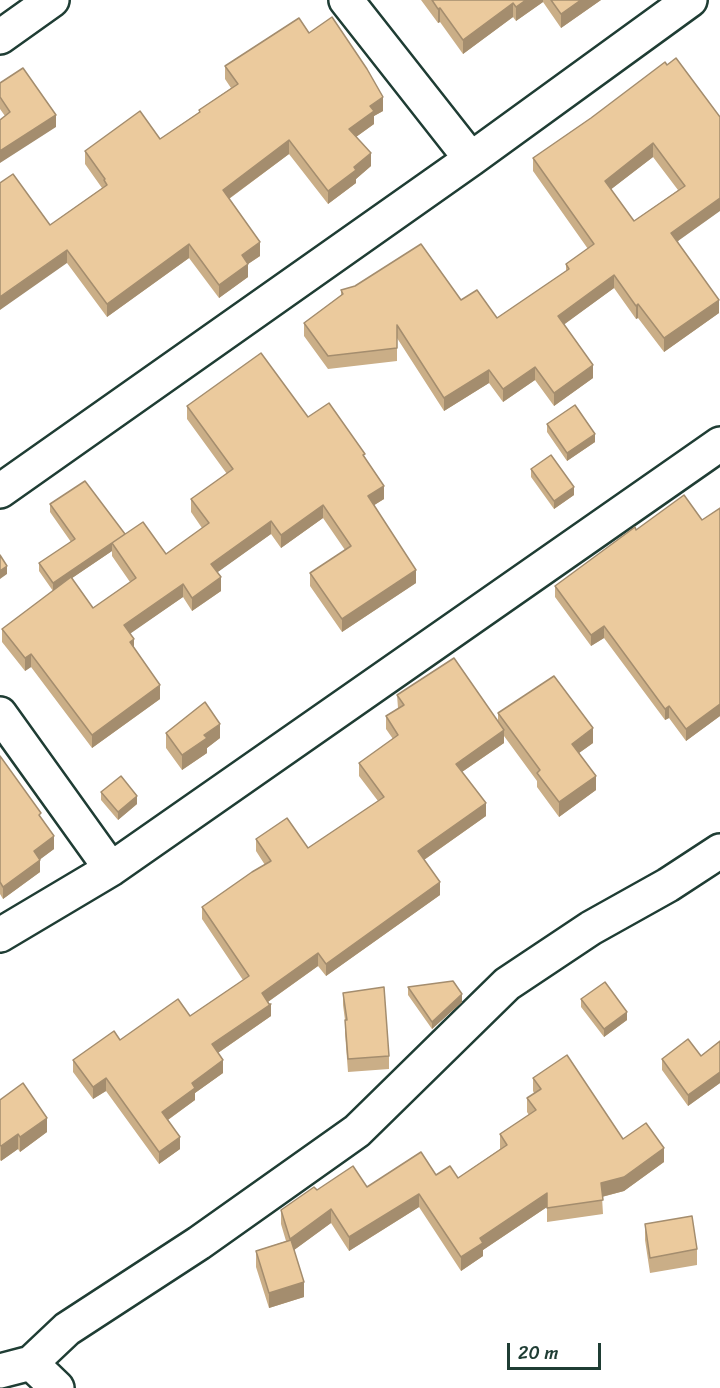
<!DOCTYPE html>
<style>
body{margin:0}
#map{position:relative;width:720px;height:1388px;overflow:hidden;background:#fff;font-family:Sriracha,sans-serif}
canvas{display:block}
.scale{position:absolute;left:507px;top:1343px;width:94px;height:27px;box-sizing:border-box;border:3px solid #1f3d34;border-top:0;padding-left:8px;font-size:18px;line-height:21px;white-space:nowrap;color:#1f3d34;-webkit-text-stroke:4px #fff;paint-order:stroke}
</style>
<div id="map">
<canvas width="720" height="1388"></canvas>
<div class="scale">20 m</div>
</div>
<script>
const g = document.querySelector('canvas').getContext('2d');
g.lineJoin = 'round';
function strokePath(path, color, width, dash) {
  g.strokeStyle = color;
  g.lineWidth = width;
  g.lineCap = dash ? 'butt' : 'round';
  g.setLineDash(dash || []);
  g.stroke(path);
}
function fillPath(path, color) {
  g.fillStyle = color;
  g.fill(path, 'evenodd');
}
const street = new Path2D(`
 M346,0L471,159
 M0,37L52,0
 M0,491L471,159L690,0
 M0,714L111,869
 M0,935L111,869L720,444
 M31,1363L57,1388
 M0,1371L31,1363L67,1329L199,1243L357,1131L507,984L591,928L668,885L720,851`);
strokePath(street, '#1f3d34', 38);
strokePath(street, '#fff', 33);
fillPath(new Path2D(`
 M421,0H601L561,28L543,2L516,21L513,17L463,54L440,22L438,23Z
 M309,33L383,111L374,116V124L356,137L371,166L356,179V183L328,204L289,154L229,199L260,256L248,264V277L219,298L189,258L107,317L67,263L50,225L102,188L85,164V151L160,139L199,112V110L231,88L225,79V66Z
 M667,65L720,117L678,242L719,313L664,352L638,318L636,319L614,288L564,324L593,378L554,406L535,380L503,402L489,383L444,411L397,338V361L328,369L304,336V323L341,295V290L461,300L497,318L566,271V264L588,249L533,171V158ZM653,157L678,190L634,221L611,189Z
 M0,83L56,127L5,116L0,109Z
 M187,406L308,417L365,457L384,499L374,505L416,583L342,632L310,586V573L345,550L323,518L281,548L271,534L217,572L221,591L192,611L183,597L130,633L134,648L160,699L92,748L31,667L25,671L2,642V629L53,591L39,571V563L71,542L50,512V504L125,535L166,554L202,528L191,512V499L227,474L187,419ZM112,551V556L130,582L93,608L72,578Z
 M547,424L595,442L567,461L547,432Z
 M531,469L574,495L554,509L531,477Z
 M720,508V716L686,741L669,718L665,720L604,638L591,646L555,597V586L636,530L702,520Z
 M397,695L498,722V713L593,743L579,753L596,790L559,817L537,787V781L504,736V743L462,772L486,816L424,860L440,895L326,976L318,966L268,1002L271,1016L218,1053L223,1073L195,1093V1100L168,1120L180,1149L159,1164L106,1091L93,1099L73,1072V1060L120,1040L190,1016L243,980L202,919V907L265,865L256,851V839L308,848L378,801L359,776V763L393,739L386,729V716L398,708Z
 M166,733L220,738L207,748V753L182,770L166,748Z
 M0,756L41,818L54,849L40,859V872L3,899L0,894Z
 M101,792L137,804L118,820L101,800Z
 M408,987L462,1002L432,1029L408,995Z
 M343,993L389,1056V1069L348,1072L345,1033V1020L343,1005Z
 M581,999L627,1020L604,1037L581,1007Z
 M720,1041V1083L688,1106L662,1070V1059L701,1056Z
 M533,1078L623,1139L664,1162L624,1191L602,1197L603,1214L547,1222V1207L483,1250V1256L461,1271L419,1207L349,1251L331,1223L294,1250L304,1297L269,1308L256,1267V1251L286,1241L281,1224V1210L317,1190L367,1187L436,1175L458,1178L500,1149V1134L529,1115L527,1112V1098L534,1093L533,1091Z
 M0,1100L47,1132L20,1152L18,1149L1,1161L0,1160Z
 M645,1224L697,1249V1265L650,1273L645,1240Z`), '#caae87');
fillPath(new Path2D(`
 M526,0H543V2L516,21V7Z
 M581,0H601L561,28V14Z
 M513,3V17L463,54V40Z
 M440,8V22L438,23V9Z
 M383,97V111L374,116V124L349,142V129L370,106Z
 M56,115V127L0,163V151Z
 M289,140V154L223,203V190Z
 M653,143V157L605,194V181Z
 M371,153V166L356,179V183L328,204V191L354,167Z
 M720,198V211L671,246V233Z
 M260,242V256L248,264V277L219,298V285L242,255Z
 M189,244V258L107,317V304Z
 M67,250V263L0,310V297Z
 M614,275V288L558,329V316Z
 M719,300V313L664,352V338Z
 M638,304V318L636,319V306Z
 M593,365V378L554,406V393Z
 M535,367V380L503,402V389Z
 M489,370V383L444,411V398Z
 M595,434V442L567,461V453Z
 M384,486V499L368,509V496Z
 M574,487V495L554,509V501Z
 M323,505V518L281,548V535Z
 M271,521V534L211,577V564Z
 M125,534L112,543V551L53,591V583Z
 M7,566V574L0,579V571Z
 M416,570V583L342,632V619Z
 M221,577V591L192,611V598Z
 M183,584V597L124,638V625Z
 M604,626V638L591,646V635Z
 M134,639V652L130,642Z
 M31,654V667L25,671V658Z
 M160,685V699L92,748V735Z
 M720,704V716L686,741V729Z
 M669,706V718L665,720V709Z
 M220,724V738L207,748V753L182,770V755L204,735Z
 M593,728V743L572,758V744Z
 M504,730V743L456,776V764Z
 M596,776V790L559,817V802Z
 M137,796V804L118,820V812Z
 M486,803V816L418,864V851Z
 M54,836V849L34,864V851Z
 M40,860V872L3,899V887Z
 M440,882V895L326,976V964Z
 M318,953V966L262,1006V993Z
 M462,994V1002L432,1029V1022Z
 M271,1004V1016L212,1057V1044Z
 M627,1012V1020L604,1037V1029Z
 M223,1060V1073L195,1093V1100L162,1124V1112L192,1083Z
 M720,1072V1083L688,1106V1095Z
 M106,1078V1091L93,1099V1087Z
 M47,1118V1132L20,1152V1137Z
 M18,1134V1149L1,1161V1146Z
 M180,1137V1149L159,1164V1152Z
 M664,1148V1162L624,1191L601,1197V1183Z
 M547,1193V1207L483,1250V1256L461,1271V1257L480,1238Z
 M419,1194V1207L349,1251V1237Z
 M331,1209V1223L290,1253V1239Z
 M304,1282V1297L269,1308V1293Z`), '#a48d6e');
const building = new Path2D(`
 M432,0H526L516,7L513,3L463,40L440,8L438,9Z
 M551,0H581L561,14Z
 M332,17L367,69L383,97L370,106L374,111L349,129L371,153L354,167L356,170L328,191L289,140L223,190L260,242L242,255L248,264L219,285L189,244L107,304L67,250L0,297V183L13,174L50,225L107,185L104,180L105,179L85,151L140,111L160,139L200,112L199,110L238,84L225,66L299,18L309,33Z
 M676,58L720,117V198L671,233L719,300L664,338L638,304L636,306L614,275L558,316L593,365L554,393L535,367L503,389L489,370L444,398L397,325V348L328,356L304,323L343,294L341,290L355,286L421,244L461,300L477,290L497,318L569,269L566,264L594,244L533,158L591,118L665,62L667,65ZM653,143L685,186L634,221L605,181Z
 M23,68L56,115L0,151V120L10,112L0,97V83Z
 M261,353L308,417L329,403L365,454L363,455L384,486L368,496L416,570L342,619L310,573L351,546L323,505L281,535L271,521L211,564L221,577L192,598L183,584L124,625L134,639L130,642L160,685L92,735L31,654L25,658L2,629L71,577L93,608L136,578L112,543L143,522L166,554L209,523L191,499L233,469L187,406Z
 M575,405L595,434L567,453L547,424Z
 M551,455L574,487L554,501L531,469Z
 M85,481L125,534L53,583L39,563L75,539L50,504Z
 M684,495L702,520L720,508V704L686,729L669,706L665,709L604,626L591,635L555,586L635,527L636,530Z
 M0,555L7,566L0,571Z
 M454,658L504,730L456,764L486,803L418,851L440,882L326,964L318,953L262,993L269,1004H271L212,1044L223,1060L192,1083L195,1088L162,1112L180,1137L159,1152L106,1078L93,1087L73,1060L114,1031L120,1040L178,999L190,1016L249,976L202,907L252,872L271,861L256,839L287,818L308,848L384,797L359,763L398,735L386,716L404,705L397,695Z
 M554,676L593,728L572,744L596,776L559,802L537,773L540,770L498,713Z
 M205,702L220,724L204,735L207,738L182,755L166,733Z
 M0,756L41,813L39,815L54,836L34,851L40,860L3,887L0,882Z
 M121,776L137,796L118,812L101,792Z
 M453,981L462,994L432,1022L408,987Z
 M605,982L627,1012L604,1029L581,999Z
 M384,987L389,1056L348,1059L345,1020H347L343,993Z
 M688,1039L701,1056L720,1041V1072L688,1095L662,1059Z
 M567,1055L623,1139L646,1123L664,1148L624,1177L601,1183L603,1200L547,1208V1193L480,1238L483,1243L461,1257L419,1194L349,1237L331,1209L290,1239L281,1210L314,1187L317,1190L353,1166L367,1187L421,1152L436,1175L450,1166L458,1178L507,1145L500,1134L536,1110L527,1098L541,1089L533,1078Z
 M23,1083L47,1118L20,1137L18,1134L1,1146L0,1145V1100Z
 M692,1216L697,1249L650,1258L645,1224Z
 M291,1240L304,1282L269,1293L256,1251Z`);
fillPath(building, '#ebca9d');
strokePath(building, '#a48d6e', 1.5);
</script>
